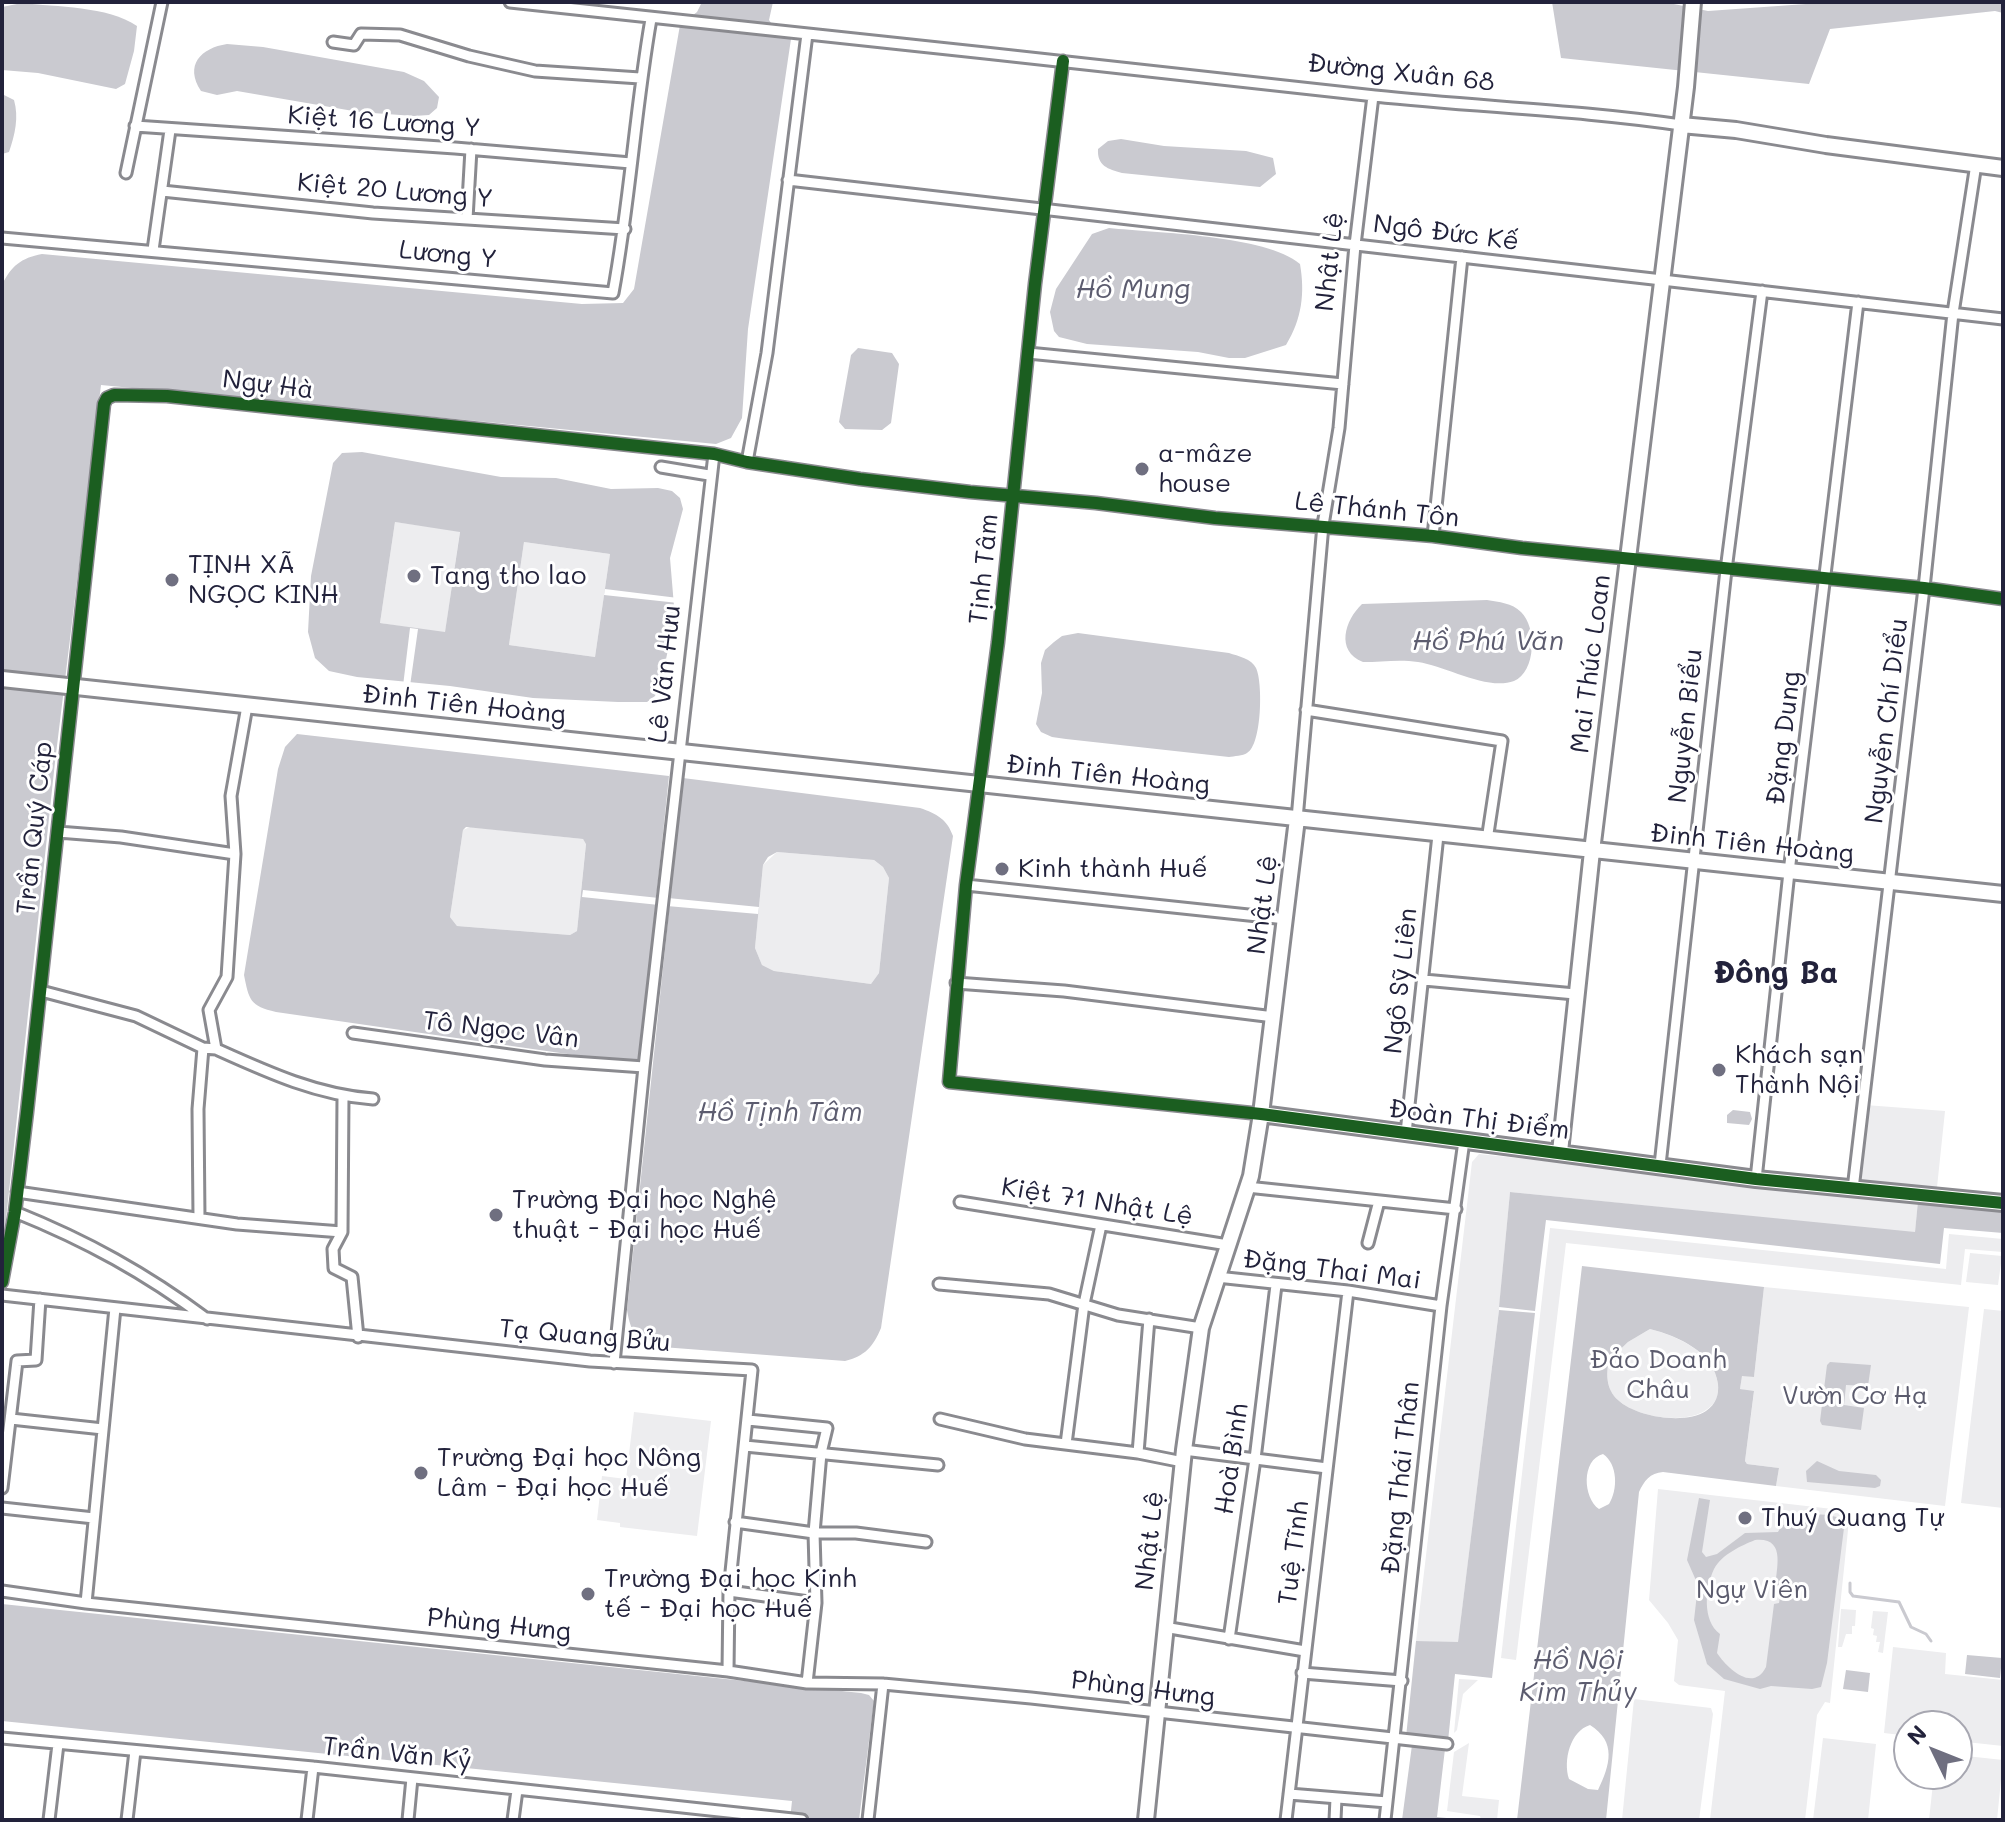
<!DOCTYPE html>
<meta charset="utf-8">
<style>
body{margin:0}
#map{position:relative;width:2005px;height:1822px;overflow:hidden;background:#fff;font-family:Mali,sans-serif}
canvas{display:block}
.frame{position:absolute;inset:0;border:4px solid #22223b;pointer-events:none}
.north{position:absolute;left:1893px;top:1710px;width:80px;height:80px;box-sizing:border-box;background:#fff;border:2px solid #a7a7b1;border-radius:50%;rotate:313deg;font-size:22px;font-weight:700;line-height:32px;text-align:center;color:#22223b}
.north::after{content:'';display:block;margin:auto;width:28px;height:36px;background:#6f6f80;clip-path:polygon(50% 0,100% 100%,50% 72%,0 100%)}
</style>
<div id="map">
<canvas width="2005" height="1822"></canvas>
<div class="frame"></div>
<div class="north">N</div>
</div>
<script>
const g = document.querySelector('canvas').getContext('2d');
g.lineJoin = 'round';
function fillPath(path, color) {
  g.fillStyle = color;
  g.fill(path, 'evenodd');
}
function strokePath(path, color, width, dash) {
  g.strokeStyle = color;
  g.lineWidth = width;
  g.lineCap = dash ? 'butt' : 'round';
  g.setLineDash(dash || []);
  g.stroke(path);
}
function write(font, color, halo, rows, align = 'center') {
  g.font = font + ' Mali,sans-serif';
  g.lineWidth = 6;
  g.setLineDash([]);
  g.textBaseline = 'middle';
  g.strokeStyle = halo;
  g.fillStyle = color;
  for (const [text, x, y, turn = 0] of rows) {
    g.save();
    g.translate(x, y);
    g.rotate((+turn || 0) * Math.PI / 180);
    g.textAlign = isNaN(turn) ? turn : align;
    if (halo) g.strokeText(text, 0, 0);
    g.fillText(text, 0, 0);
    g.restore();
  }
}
fillPath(new Path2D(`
 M395,522L460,531L445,633L380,623Z
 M524,542L610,554L595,657L509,645Z
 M470,827L583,839L586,843L577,931L570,935L457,926L450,917L463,830Z
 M777,852L874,860L883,867L889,878L879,973L871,984L774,971L762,965L755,948L763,865Z
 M1865,1105L1945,1111L1936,1197L1855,1191Z
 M1479,1154L1918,1201L1915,1233L1510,1192L1499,1310L1458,1643L1416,1641L1472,1162Z
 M1550,1228L1946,1269L1949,1234L2003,1239V1252L1965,1249L1961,1285L1566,1243L1516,1660L1501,1658Z
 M1970,1253L2002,1256L1998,1285L1966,1282Z
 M1764,1287L1969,1307L1945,1506L1776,1486L1779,1468L1747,1464L1745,1461L1754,1392L1740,1389L1742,1375L1754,1377Z
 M1984,1309L2003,1311V1508L1961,1503Z
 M1650,1329C1677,1336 1714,1352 1718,1384C1719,1395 1716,1404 1706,1410C1685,1425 1636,1417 1618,1400C1606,1389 1606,1374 1609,1359L1628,1342Z
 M634,1412L711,1421L697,1536L620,1527V1523L597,1520L602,1476L626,1479Z
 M1658,1489L1850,1511L1830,1703L1825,1702L1817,1715L1805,1820H1710L1725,1691L1679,1685L1674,1681L1678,1640L1668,1623L1649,1600Z
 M1841,1609L1856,1610L1855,1626H1852V1634H1846L1842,1647H1838Z
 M1873,1611L1888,1612L1883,1653L1878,1652L1880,1642H1876L1877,1636L1873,1635L1874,1629L1871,1628Z
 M1893,1647L1946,1653L1945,1674L2003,1680V1746L1957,1741V1726H1909V1736L1884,1733Z
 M1459,1679L1478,1680L1463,1694L1457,1730L1454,1733Z
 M1634,1699L1711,1708L1713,1714L1699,1820H1622Z
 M1823,1738L1876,1744L1868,1820H1813Z
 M1469,1743L1462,1796L1499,1800L1497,1820H1481L1480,1816L1447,1811L1454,1752Z
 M1957,1755L2003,1760L1997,1820H1929L1934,1774H1957Z`), '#ededef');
fillPath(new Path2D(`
 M702,2H773L769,20L780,36L791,39L748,329L742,418L731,438L716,444L101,385L55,762L2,1257V285C11,266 21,258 42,254L582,304L623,303L634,289L680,25L697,12Z
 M1552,2H1664L1708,11L1834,2H2003V13L1995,11L1830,29L1809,84L1561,58Z
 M22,3C56,7 108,6 137,26L134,51L125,84L116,89L38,73L2,70V7Z
 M227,44L263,47L404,72L424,81L439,97L437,108L429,115L414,116L359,112L237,91L217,95L201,91C184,65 201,48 227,44Z
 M2,94L14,100C19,117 15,135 9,152L2,154Z
 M1121,139L1164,146L1246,151L1273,158L1276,174L1260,187L1122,173C1108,169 1097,166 1098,149L1108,141Z
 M1109,228C1156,233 1266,235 1300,264C1305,293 1302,319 1286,345L1245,358H1229L1198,352L1087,344L1059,337L1054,331L1050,312L1056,289L1092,234Z
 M858,348L892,353L899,364L891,423L882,430L845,429L839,422L851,355Z
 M362,452L501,477L556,478L611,489L658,488L672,491L680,498L683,509L670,558L674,606L672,631L662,678L655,696L647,702H618L533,698L450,686L357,677L329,671L315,658L308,632L311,576L333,463L342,453ZM395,522L460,532L445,632L380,623ZM524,542L610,554L595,657L509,645Z
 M1487,600C1499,602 1512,603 1521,612C1537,627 1536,672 1514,681C1487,691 1446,666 1418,662C1400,659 1381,662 1363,662C1335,651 1345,620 1362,604Z
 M1078,633L1229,653C1238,656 1252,659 1256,668C1263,682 1262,745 1247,753C1243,756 1234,756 1229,757L1066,739L1052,737L1041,732L1036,724L1042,693L1041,663L1045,650L1054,642L1062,636Z
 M297,734L669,776L639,1061L602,1059L276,1012C250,1006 249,1000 244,975L278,769L285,747ZM466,827L583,839L586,844L577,931L570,935L457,926L450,917L463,830Z
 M683,778L920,808C937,814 947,819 953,836L881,1328C873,1347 865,1356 845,1361L649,1346C634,1337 630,1328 627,1310ZM777,852L874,860L883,867L889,878L879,973L871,984L774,971L762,965L755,948L763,865L768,857Z
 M1733,1110L1750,1112L1752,1119L1749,1125L1727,1123V1115Z
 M1510,1192L1915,1232L1918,1201L2003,1209V1233L1944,1228L1940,1264L1546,1220L1535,1311L1499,1307Z
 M1582,1266L1764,1287L1754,1377L1742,1376L1740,1389L1754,1391L1745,1461L1747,1464L1779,1468L1776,1486L1663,1472C1650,1473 1644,1481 1639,1492L1606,1820H1517ZM1650,1329C1678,1336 1714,1352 1718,1384C1719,1395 1716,1404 1706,1411C1685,1425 1636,1417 1618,1400C1606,1389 1606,1374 1609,1360L1628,1342ZM1603,1454C1618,1464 1618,1490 1609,1504L1599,1509C1583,1498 1581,1460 1603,1454ZM1590,1725C1617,1742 1610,1765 1598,1790L1588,1789L1569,1779C1563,1761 1570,1731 1590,1725Z
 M1499,1310L1535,1313L1492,1678L1455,1674L1448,1741L1406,1737L1416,1641L1458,1642Z
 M1830,1362L1871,1365L1868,1386L1846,1385L1844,1405L1864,1408L1861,1430L1822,1425L1820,1421L1827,1365Z
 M1817,1461L1839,1471L1876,1475L1881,1480L1880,1486L1875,1488L1807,1482L1806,1471Z
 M1699,1498L1710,1500L1702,1552L1706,1557L1717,1554L1745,1533L1778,1532C1789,1512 1825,1511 1845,1520L1827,1663L1821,1687L1812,1689L1771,1686L1760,1689L1724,1679L1707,1664L1694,1620L1698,1585L1687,1560ZM1755,1540C1787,1537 1776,1568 1775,1590L1781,1591L1779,1603L1774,1604L1766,1667C1753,1693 1727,1668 1717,1653L1720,1634C1702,1621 1705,1588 1714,1569C1722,1554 1741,1546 1755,1540Z
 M2,1604L861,1693L869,1695L874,1701L859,1820H790L792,1801L2,1721Z
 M1967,1655L2002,1658L2000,1678L1965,1674Z
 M1846,1670L1870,1673L1868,1692L1843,1689Z
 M1412,1745L1445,1749L1437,1817L1466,1820H1402Z`), '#cacad0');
fillPath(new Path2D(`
 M605,589L678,598V603L604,595Z
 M410,628L418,629L410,686H403Z
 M583,890L659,898V905L582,897Z
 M668,898L759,907L758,914L667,906Z`), '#fff');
strokePath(new Path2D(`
 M1850,1583V1592L1853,1596L1899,1602L1911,1627L1926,1634L1931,1641`), '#cacad0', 3);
const street = new Path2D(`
 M510,2C798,32 1087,64 1375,96C1477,107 1580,110 1681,125
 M333,42L354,45L361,34L400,35L469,56L535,71L640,78
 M1063,61L1035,284L998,642L966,885L949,1082L1261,1114
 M135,126L455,148L631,163
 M126,173L162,2
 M788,180L2003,319
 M162,191L373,213L625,229
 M467,219L471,149
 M2,238L613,293C630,202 635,110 651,19
 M153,250L170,130
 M1028,353L1343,384
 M747,462L767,353L807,34
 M661,467L709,475
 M1433,536L1462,257
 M1306,710L1502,741L1487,840
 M1297,819L1323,525L1339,428L1355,245L1373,96
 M58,832L121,837L235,854
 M966,885L1286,919
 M1424,980L1575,994
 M956,983L1064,991L1274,1017
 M41,991L136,1016L203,1048L216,1049C267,1072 317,1095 373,1099
 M353,1033L545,1060L644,1067
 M216,1049L209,1010L227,977L235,854L231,796L247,706
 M343,1097L342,1232L333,1249L334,1268L352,1277L358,1337
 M1406,1133L1438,835
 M1660,1165L1726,570L1762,291
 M1756,1179L1789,872L1858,302
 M1247,1187L1456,1209
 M1853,1189L1924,588L1953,313L1976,164
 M17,1192L237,1224L342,1232
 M960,1202L1228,1245
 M15,1212C87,1241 145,1273 207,1319
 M199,1218L198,1109L203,1048
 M1368,1243L1379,1201
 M1217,1277L1348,1291L1441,1306
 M2,1282L15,1212L27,1112L104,404L107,398L114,395L167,396L714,454L747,462L860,479L970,492L1096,503L1215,518L1433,536L1522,548L1924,588L2003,599
 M939,1284L1049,1294L1118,1315L1201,1328
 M2,1295L590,1361L752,1370L729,1591L728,1671
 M614,1363L644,1067L714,454
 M11,1419L103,1429
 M940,1419L1025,1439L1138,1453L1183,1462
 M748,1420L827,1428L821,1453L814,1533L816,1603L807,1683
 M1066,1444L1084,1304L1101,1225
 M745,1446L938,1465
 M1184,1450L1327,1468
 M1138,1453L1149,1319
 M2,1488L17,1361L36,1360L40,1299
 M2,1508L94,1518
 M735,1522L814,1533H856L926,1542
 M2,1591L86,1603L728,1671L807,1683L883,1684L1031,1698L1447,1744
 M729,1591L816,1603
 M86,1603L115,1308
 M1164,1627L1305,1651
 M1229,1639L1255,1459L1276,1285
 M1302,1673L1402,1681
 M2,1738L313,1767L802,1820
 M1289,1794L1387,1802
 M49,1820L58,1744
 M127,1820L135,1751
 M307,1820L313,1767
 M408,1820L412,1778
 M513,1820L517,1790
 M868,1820L883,1684
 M1286,1820L1348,1291
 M1335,1820L1336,1798
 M1385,1820L1441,1306L1464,1141`);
const secondary = new Path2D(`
 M1681,125L1736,130L1826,145L2003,168
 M2,679L2003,894
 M1261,1114L1756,1179L2003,1203
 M1560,1152L1592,851L1686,87L1693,2
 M1146,1820L1184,1450L1201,1328L1251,1176L1261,1114L1297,819`);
strokePath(street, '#8a8a8f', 15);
strokePath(secondary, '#8a8a8f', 20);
strokePath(street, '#fff', 9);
strokePath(secondary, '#fff', 14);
strokePath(new Path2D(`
 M1063,61L1035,284L998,642L966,885L949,1082L1261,1114L1756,1179L2003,1203
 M2,1282L15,1212L27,1112L104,404L107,398L114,395L167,396L714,454L747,462L860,479L970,492L1096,503L1215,518L1433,536L1522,548L1924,588L2003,599`), '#1b5e20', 12);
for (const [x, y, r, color] of [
 [1142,469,8,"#6f6f80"],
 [414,576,8,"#6f6f80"],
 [172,580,8,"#6f6f80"],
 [1002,869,8,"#6f6f80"],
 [1719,1070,8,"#6f6f80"],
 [496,1215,8,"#6f6f80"],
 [421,1473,8,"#6f6f80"],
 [1745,1518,8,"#6f6f80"],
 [588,1594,8,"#6f6f80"]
]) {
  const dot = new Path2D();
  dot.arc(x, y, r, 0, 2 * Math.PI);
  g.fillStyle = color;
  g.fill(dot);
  strokePath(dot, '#fff', 3);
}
write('26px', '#22223b', '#fff', [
 ["Đường Xuân 68",1401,73,6],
 ["Kiệt 16 Lương Y",384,122,4],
 ["Kiệt 20 Lương Y",395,191,5],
 ["Ngô Đức Kế",1446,233,7],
 ["Lương Y",448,255,6],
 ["Nhật Lệ",1330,262,-84],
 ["Ngự Hà",268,385,7],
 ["Lê Thánh Tôn",1377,510,6],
 ["Tịnh Tâm",984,569,-84],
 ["Mai Thúc Loan",1591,664,-83],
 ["Lê Văn Hưu",665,674,-84],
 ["Đinh Tiên Hoàng",464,705,6],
 ["Nguyễn Chí Diểu",1887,721,-83],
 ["Nguyễn Biểu",1686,726,-84],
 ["Đặng Dung",1784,738,-83],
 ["Đinh Tiên Hoàng",1108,775,6],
 ["Trần Quý Cáp",35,828,-84],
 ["Đinh Tiên Hoàng",1752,844,6],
 ["Nhật Lệ",1263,905,-83],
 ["Ngô Sỹ Liên",1401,981,-84],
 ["Tô Ngọc Vân",501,1030,7],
 ["Đoàn Thị Điểm",1479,1120,7],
 ["Kiệt 71 Nhật Lệ",1097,1202,9],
 ["Đặng Thai Mai",1332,1270,7],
 ["Tạ Quang Bửu",585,1336,5],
 ["Hoà Bình",1232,1459,-82],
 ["Đặng Thái Thân",1401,1478,-84],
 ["Nhật Lệ",1150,1541,-84],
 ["Tuệ Tĩnh",1294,1553,-83],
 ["Phùng Hưng",499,1625,6],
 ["Phùng Hưng",1143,1689,7],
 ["Trần Văn Kỷ",397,1754,6]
]);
write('26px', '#22223b', '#fff', [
 ["a-mâze",1158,454],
 ["house",1158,484],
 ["TỊNH XÃ",188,565],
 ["NGỌC KINH",188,595],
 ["Tang tho lao",430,576],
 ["Kinh thành Huế",1018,869],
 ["Khách sạn",1735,1055],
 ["Thành Nội",1735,1085],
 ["Trường Đại học Nghệ",512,1200],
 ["thuật - Đại học Huế",512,1230],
 ["Trường Đại học Nông",437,1458],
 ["Lâm - Đại học Huế",437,1488],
 ["Thuý Quang Tự",1761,1518],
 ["Trường Đại học Kinh",604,1579],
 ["tế - Đại học Huế",604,1609]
], 'left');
write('26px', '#5b5b6d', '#fff', [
 ["Đảo Doanh",1658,1360],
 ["Châu",1658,1390],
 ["Vườn Cơ Hạ",1855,1396],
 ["Ngự Viên",1752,1590]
]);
write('italic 28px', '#5c5c6f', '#fff', [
 ["Hồ Mung",1133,289],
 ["Hồ Phú Văn",1488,641],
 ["Hồ Tịnh Tâm",780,1112],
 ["Hồ Nội",1578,1660],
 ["Kim Thủy",1578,1692]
]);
write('bold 30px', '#22223b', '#fff', [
 ["Đông Ba",1776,974]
]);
</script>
